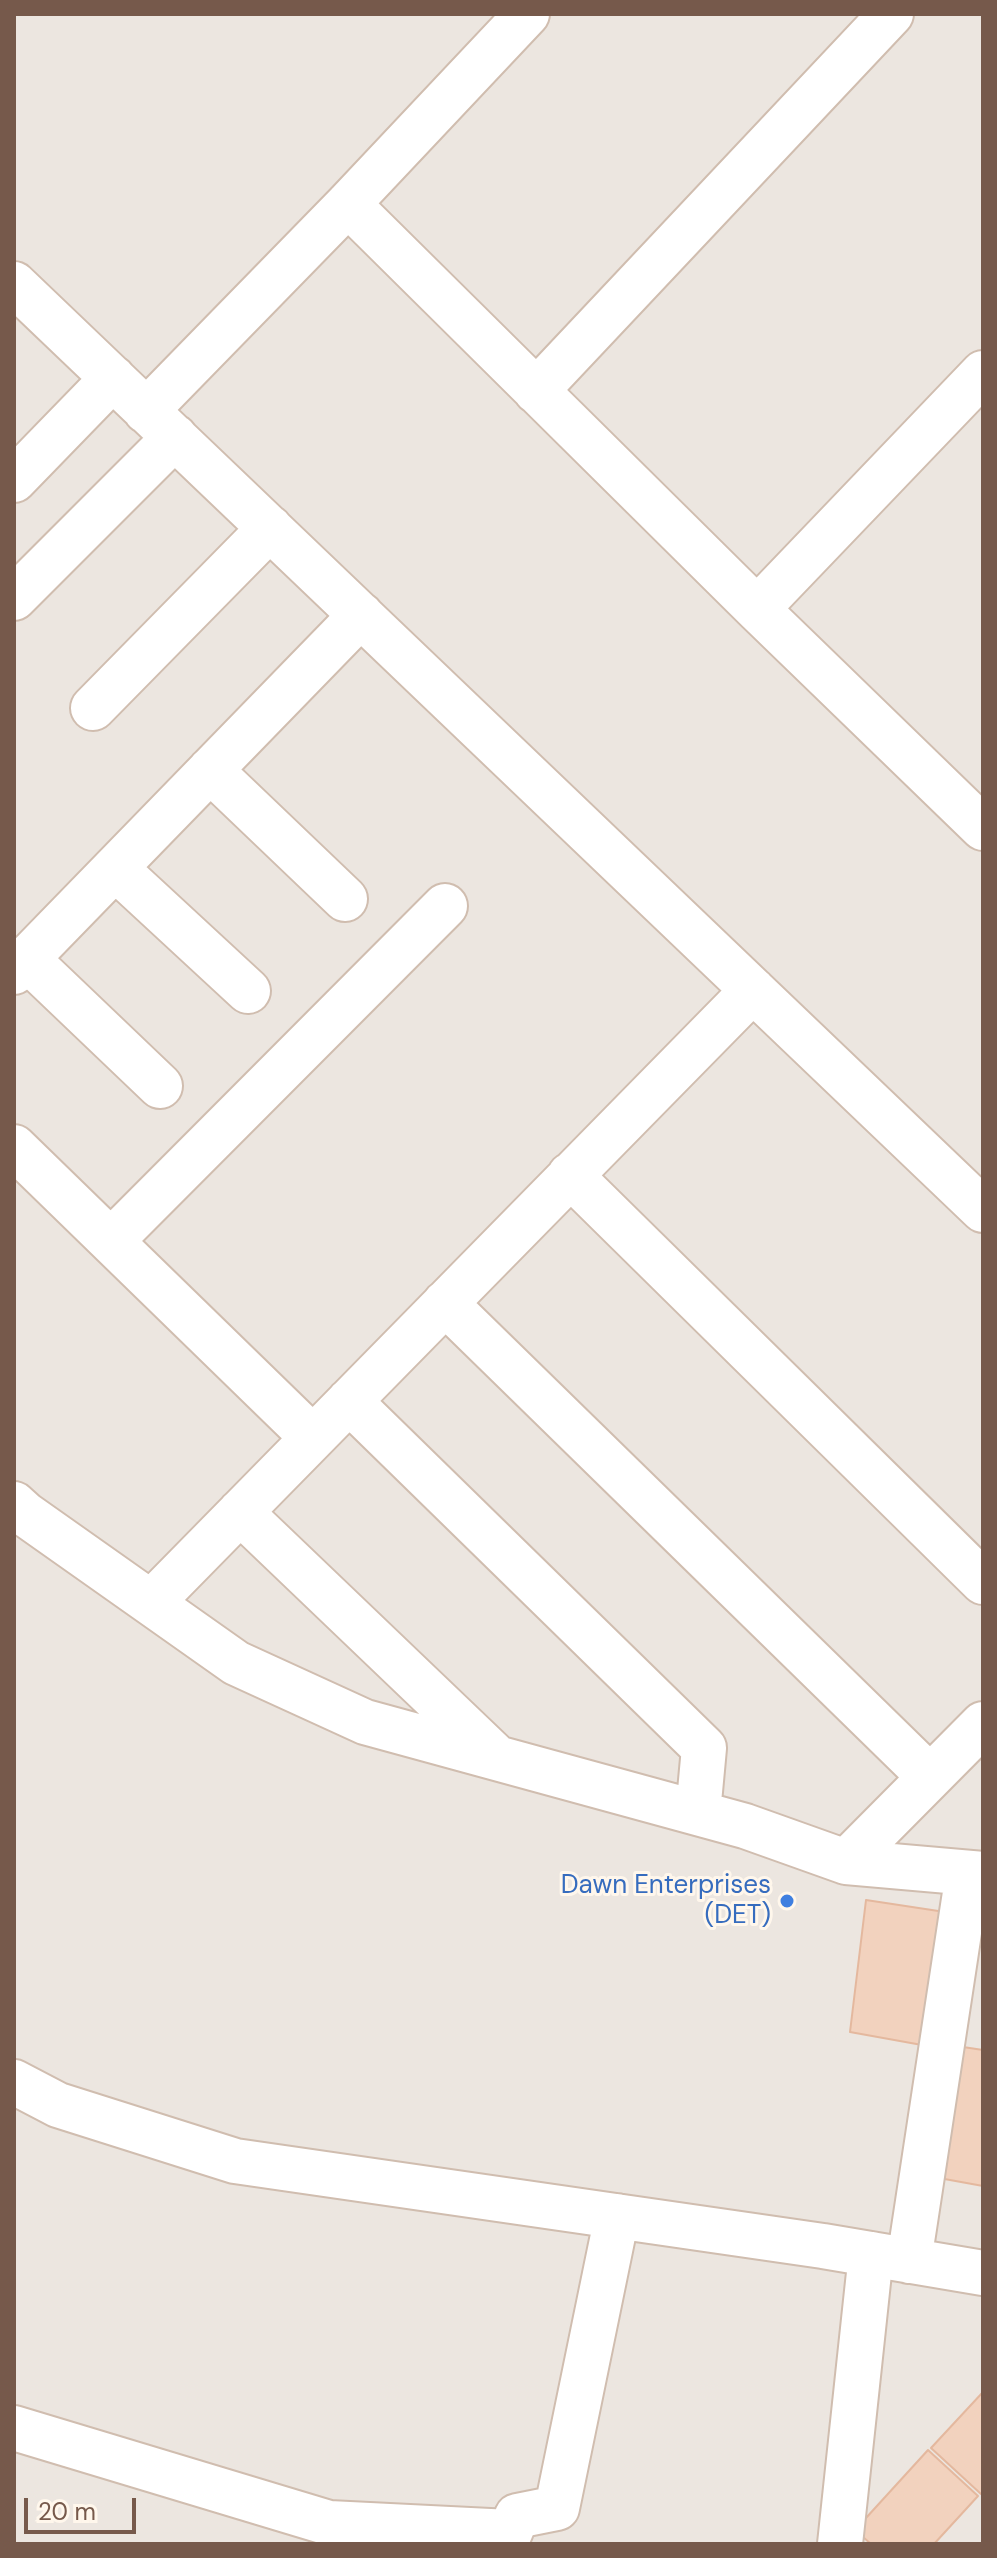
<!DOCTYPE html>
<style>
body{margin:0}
#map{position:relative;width:997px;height:2558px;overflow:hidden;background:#fcf3e6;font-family:"DM Sans",sans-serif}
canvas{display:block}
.frame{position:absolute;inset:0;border:16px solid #76594b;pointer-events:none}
.scale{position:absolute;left:24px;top:2498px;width:112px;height:36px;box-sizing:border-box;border:4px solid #76594b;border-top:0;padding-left:10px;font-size:24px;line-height:28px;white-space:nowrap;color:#76594b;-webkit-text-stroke:6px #fff7ec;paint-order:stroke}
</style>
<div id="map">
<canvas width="997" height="2558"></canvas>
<div class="frame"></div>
<div class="scale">20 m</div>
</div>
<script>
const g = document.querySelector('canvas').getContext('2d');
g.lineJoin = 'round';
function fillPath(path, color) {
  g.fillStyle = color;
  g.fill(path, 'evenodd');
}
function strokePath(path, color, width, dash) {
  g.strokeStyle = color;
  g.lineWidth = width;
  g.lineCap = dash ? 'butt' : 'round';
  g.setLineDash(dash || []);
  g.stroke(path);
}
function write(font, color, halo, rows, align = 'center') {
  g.font = font + ' "DM Sans",sans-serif';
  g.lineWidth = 6;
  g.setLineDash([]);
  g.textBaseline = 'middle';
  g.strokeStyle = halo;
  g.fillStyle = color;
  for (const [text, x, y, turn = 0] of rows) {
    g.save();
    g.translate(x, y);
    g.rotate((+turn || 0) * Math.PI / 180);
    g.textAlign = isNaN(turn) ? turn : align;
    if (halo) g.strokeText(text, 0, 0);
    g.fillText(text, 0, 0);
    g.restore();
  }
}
fillPath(new Path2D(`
 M14,14H983V2544H14Z`), '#ece6e0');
const building = new Path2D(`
 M866,1900L945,1912L933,2047L850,2032Z
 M943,2044L983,2050V2186L928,2176Z
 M983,2392V2492L981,2494L931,2448Z
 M928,2450L978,2496L934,2544H871L855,2530Z`);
fillPath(building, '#f2d2be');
strokePath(building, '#e4b89e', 2);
const minor = new Path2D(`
 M348,204L757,609L983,828
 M14,284L983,1210
 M536,391L891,14
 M146,411L348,204L527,14
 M14,480L113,378
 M14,598L175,437
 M757,609L983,373
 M93,708L270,528
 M210,770L345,899
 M115,868L248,991
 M27,959L160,1086
 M14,972L361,615
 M14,1147L313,1438
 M570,1175L983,1582
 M111,1241L445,906
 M445,1303L930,1777
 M349,1401L704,1748L698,1813
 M14,1504L25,1514L236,1663L365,1722L745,1826L846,1862L983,1874
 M240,1512L493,1754
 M151,1603L753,990
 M846,1862L983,1724
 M14,2082L58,2105L235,2161L823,2246L983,2273
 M909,2261L968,1873
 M14,2428L329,2523L510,2532
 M505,2544L517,2516L557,2508L617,2216
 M840,2544L871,2254`);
strokePath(minor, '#d0bdaf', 48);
strokePath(minor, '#fff', 44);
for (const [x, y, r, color] of [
 [787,1901,8,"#3f7fe0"]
]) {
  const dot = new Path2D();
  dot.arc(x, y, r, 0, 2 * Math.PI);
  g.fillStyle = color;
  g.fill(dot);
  strokePath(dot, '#fff7ec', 3);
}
write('26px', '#366cbe', '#fff7ec', [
 ["Dawn Enterprises",771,1886],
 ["(DET)",771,1916]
], 'right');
</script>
